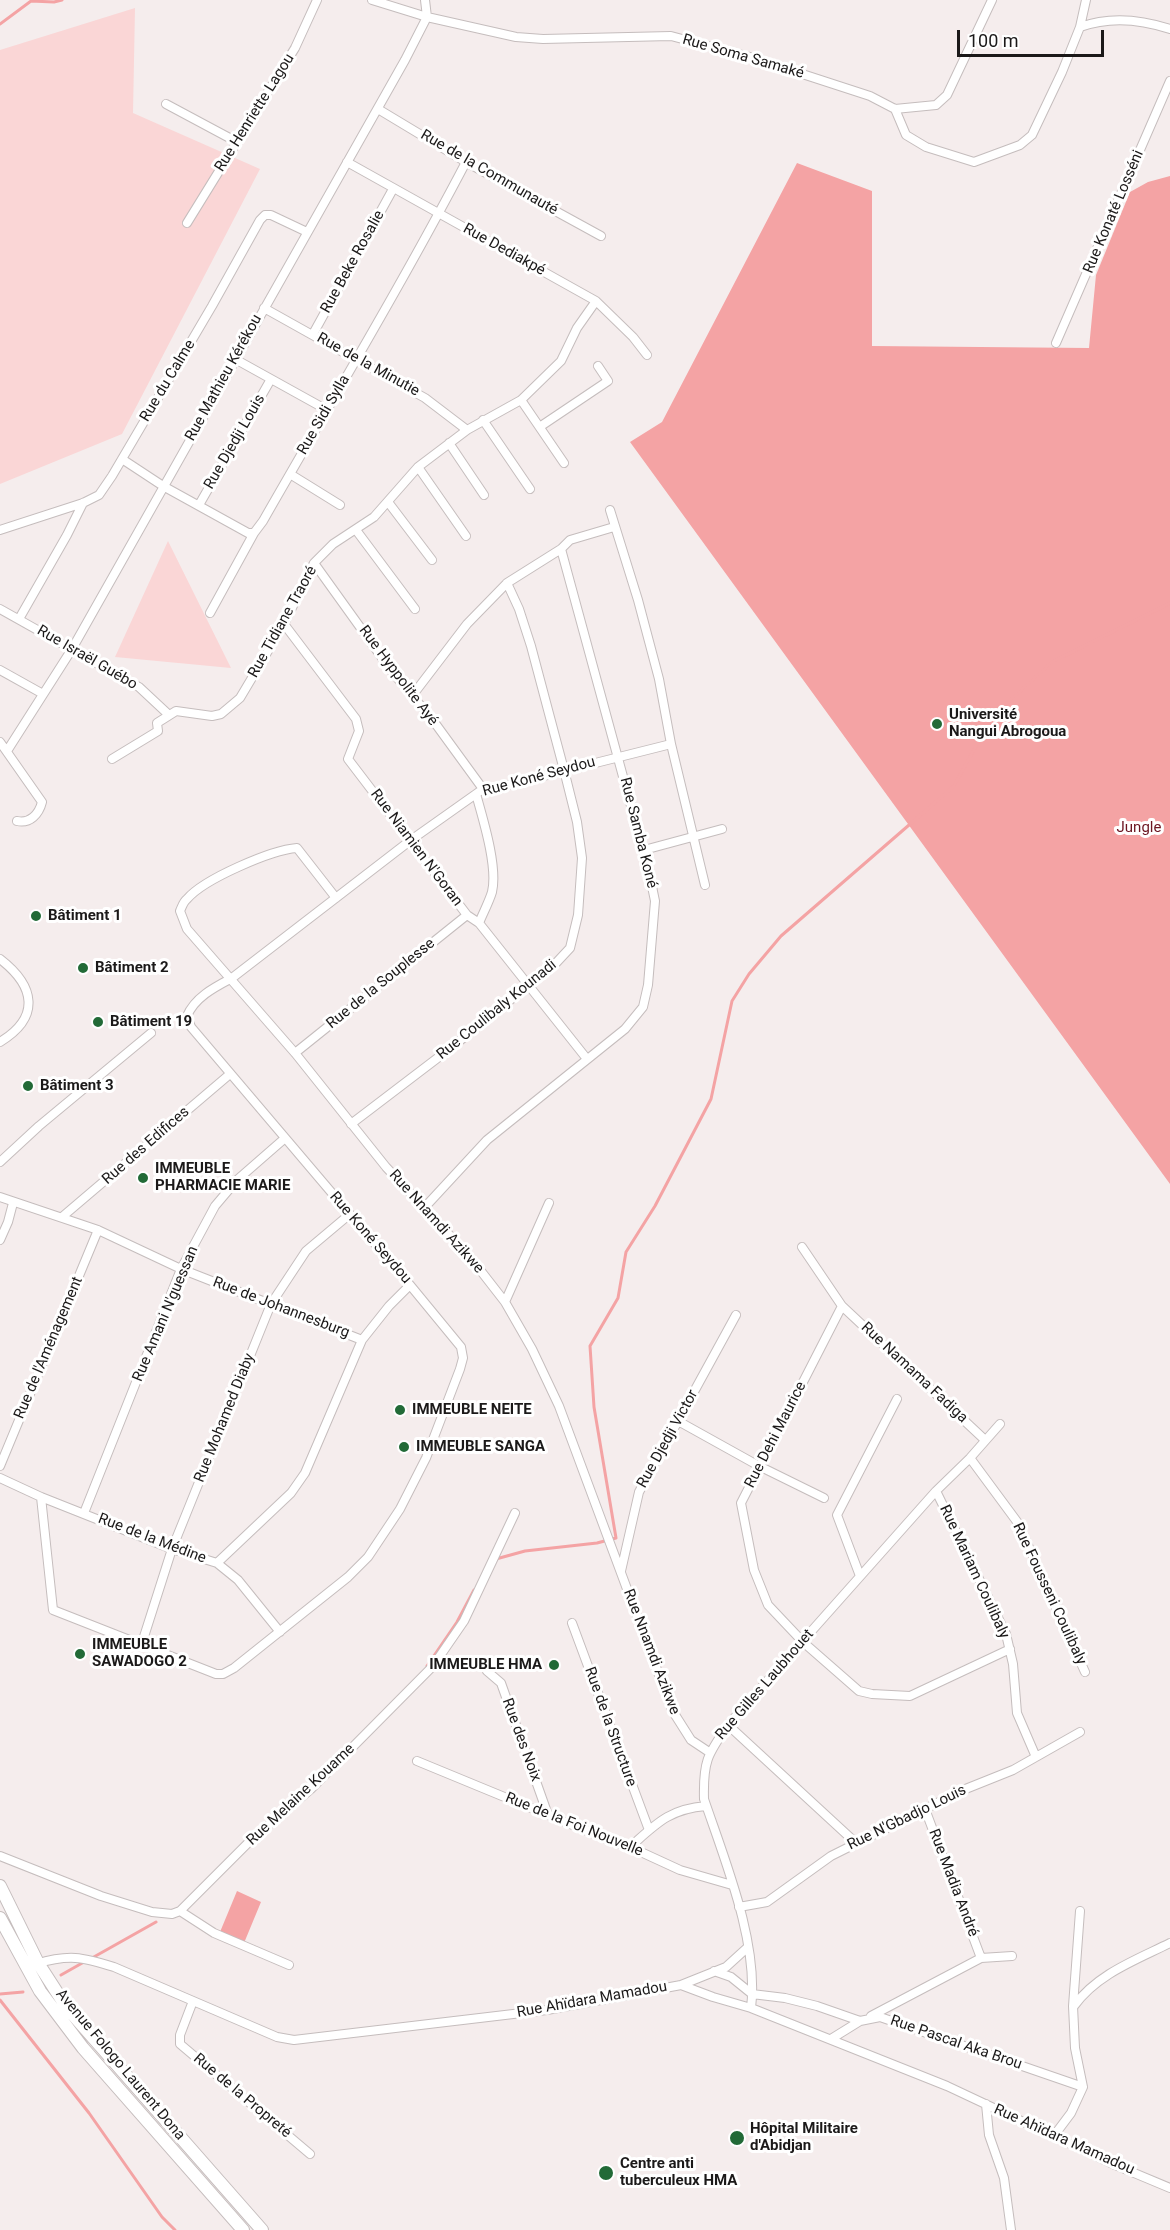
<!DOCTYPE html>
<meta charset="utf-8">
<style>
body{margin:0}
#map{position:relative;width:1170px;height:2230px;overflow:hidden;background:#f5eded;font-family:Roboto,sans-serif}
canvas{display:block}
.scale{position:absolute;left:957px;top:30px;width:147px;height:27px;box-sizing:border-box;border:3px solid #1b1919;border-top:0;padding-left:8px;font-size:18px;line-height:21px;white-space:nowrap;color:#1b1919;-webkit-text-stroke:4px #fff;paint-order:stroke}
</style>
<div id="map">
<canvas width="1170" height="2230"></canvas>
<div class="scale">100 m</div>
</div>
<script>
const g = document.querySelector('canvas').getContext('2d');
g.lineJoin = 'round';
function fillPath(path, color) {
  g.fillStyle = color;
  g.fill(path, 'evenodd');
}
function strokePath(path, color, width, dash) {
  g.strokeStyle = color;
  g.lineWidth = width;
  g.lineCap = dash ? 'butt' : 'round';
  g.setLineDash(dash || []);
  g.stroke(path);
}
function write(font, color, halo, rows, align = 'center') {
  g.font = font + ' Roboto,sans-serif';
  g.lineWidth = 6;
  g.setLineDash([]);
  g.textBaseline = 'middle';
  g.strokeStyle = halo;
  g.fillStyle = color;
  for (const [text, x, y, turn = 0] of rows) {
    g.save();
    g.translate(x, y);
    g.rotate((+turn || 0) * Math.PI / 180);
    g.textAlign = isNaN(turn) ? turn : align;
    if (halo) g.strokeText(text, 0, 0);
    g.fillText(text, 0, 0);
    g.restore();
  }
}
fillPath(new Path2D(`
 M135,8L133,113L260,169L122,434L0,484V50Z
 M168,541L231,668L115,657Z`), '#fad6d6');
fillPath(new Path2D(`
 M797,163L872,191V346L1089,348L1096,275L1130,192L1148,182L1170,176V1184L630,442L662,422Z
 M237,1891L261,1902L244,1943L220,1932Z`), '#f4a3a4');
strokePath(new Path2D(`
 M0,24L31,1L54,2L62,0
 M496,1559L525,1551L597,1543L616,1538L594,1407L590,1346L618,1298L626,1252L655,1206L711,1099L732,1001L749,974L781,936L954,786L992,717L1052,662L1170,603
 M427,1666L457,1622L474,1590
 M92,1958L156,1922
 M61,1975L84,1962
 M0,1994L23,1992
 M0,2000L89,2113L162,2217L175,2230`), '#f4a3a4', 3);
const street = new Path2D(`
 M372,0L427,17L516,37L543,39L671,36L750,57L870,96L895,109L936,105L947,95L992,0
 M1080,27C1110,16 1140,19 1170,29
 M166,104L237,142
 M378,109L466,162L601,236
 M895,109L906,135L926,147L974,162L1020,145L1032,135L1062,72L1080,27L1086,0
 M347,162L596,301L633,337L647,355
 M187,223L295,48L317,0
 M264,308L425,398L467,430
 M313,334L393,189
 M1056,343L1170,81
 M235,359L327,410
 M521,400L564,463
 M483,420L530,489
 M541,426L608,381L598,366
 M449,443L484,495
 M122,459L163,486L248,533H254L263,521C331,402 402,284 466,162
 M418,467L466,536
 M290,474L340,505
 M388,502L432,560
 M199,505L271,379
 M610,510L638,600L659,679L671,744L705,885
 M0,530L83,503L99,495L112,476L212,306L260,220L265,215H271L307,232
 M356,530L415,609
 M314,563L393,673L432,719L483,789
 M0,609L139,687L169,715
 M210,613L254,533
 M19,619L67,535L83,503
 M284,624L356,719L359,731L348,759L467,915L479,923L587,1059
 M0,670L43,694
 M412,696L467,624L507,583L561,549L570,540L614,527
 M0,742L42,802C39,814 30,824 17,821
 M7,751L72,649L405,60L427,17L425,0
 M112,759L158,731L157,723L176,711L212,716L221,714L240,698L284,624L314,563L333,544L374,517L418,467L467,430L521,400L561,361L577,328L596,301
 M476,794C483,819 498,867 492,892C489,902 483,913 479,923
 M644,850L722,829
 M336,898L297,848C271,850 204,879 187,899C183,902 182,907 180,911L187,929L295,1053L386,1167L470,1257L505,1302L532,1349L559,1406L672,1710L691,1740L709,1752
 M0,959C35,986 41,1017 0,1042
 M295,1053L467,915
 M351,1124L452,1047L556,963L570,948L578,915L582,858L577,822L564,770L531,646L519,609L507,583
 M0,1162L39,1126L151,1033
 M0,1197L98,1230L181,1269L362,1340
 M425,1207L487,1140L625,1029L643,1007L648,985L655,901L649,872L561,549
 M62,1217L230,1074
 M0,1240L8,1222L13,1203
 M802,1247L842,1306L741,1503L754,1570L768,1605L803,1642L859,1691L872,1694L910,1696L1010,1649
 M505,1302L549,1203
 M842,1306L985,1440
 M678,1421L759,1466L824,1498
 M970,1458L1018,1523L1085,1672
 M0,1466L98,1230
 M0,1478L41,1497L172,1549L217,1563L238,1580L280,1632
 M936,1491L1006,1634L1013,1664L1017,1713L1036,1757
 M41,1497L53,1610L216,1674H223L234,1668L348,1577L368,1557L400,1509L426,1458L460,1369L463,1358L461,1347L410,1285L191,1027L187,1016C195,997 215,987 232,978L411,840L483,789L500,787L671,744
 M84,1513L181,1269L215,1206L237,1180L284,1139
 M217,1563L291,1493L305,1473L362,1340L389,1306L410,1285
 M621,1571L639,1492L736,1315
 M860,1576L837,1515L897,1399
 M572,1623L649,1830
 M141,1646L172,1549L271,1304L306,1251L350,1214
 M487,1671L501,1683L548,1815
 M728,1725L856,1843
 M417,1761L616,1843L630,1847L680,1870L732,1885
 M925,1809L981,1958
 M630,1847C656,1824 669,1809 706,1806
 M0,1856L101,1896L152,1912L172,1914L180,1911L252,1839L311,1789L433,1666L464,1621L515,1513
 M739,1907L767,1902L831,1856L963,1790L1013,1770L1080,1732
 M180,1911L214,1933L289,1965
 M36,1964C69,1954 82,1957 114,1967L277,2037L294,2040L547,2010L681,1985L713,1997L751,2008L947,2086L1115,2165L1170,2188
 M714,1971L731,1977L752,1994L785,1998L817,2006L860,2021
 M681,1985L726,1967L748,1947
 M193,2001L180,2035V2044L310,2154
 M1074,2006C1097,1974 1136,1960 1170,1943
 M751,2008C759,1943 725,1861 704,1799C703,1762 707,1755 728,1725L936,1491L970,1458L1000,1424
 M871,2016L981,1958L1012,1956
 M831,2039L860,2021L880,2017L1083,2087
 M986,2104L989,2135L1004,2178L1011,2230
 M1053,2137L1071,2113L1083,2087L1075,2048L1073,2006L1080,1911`);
const secondary = new Path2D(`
 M0,1886L38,1963L67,2008L262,2230
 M0,1918L40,1991L83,2048L243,2230`);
strokePath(street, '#c5bdbd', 10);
strokePath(secondary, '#c5bdbd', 14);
strokePath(street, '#fff', 8);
strokePath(secondary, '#fff', 12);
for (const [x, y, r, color] of [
 [937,724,6,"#226a37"],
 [36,916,6,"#226a37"],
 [83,968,6,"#226a37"],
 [98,1022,6,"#226a37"],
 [28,1086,6,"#226a37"],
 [143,1178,6,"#226a37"],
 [400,1410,6,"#226a37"],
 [404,1447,6,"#226a37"],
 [80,1654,6,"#226a37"],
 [554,1665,6,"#226a37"],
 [737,2138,8,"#226a37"],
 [606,2173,8,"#226a37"]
]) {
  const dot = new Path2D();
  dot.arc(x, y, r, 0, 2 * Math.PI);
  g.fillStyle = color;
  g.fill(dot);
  strokePath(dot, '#fff', 2);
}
write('15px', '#1b1919', '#fff', [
 ["Rue Soma Samaké",743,57,16],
 ["Rue Henriette Lagou",255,113,-58],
 ["Rue de la Communauté",489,173,30],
 ["Rue Konaté Losséni",1114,212,-67],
 ["Rue Dediakpé",504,250,29],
 ["Rue Beke Rosalie",353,262,-61],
 ["Rue de la Minutie",368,365,29],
 ["Rue Mathieu Kérékou",224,378,-61],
 ["Rue du Calme",168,381,-59],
 ["Rue Sidi Sylla",324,415,-60],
 ["Rue Djedji Louis",235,442,-60],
 ["Rue Tidiane Traoré",283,622,-61],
 ["Rue Israël Guébo",87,658,30],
 ["Rue Hyppolite Ayé",398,676,53],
 ["Rue Koné Seydou",539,777,-15],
 ["Rue Samba Koné",638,833,76],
 ["Rue Niamien N'Goran",416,848,53],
 ["Rue de la Souplesse",381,984,-39],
 ["Rue Coulibaly Kounadi",497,1010,-39],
 ["Rue des Edifices",146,1146,-41],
 ["Rue Nnamdi Azikwe",436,1222,48],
 ["Rue Koné Seydou",370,1238,49],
 ["Rue de Johannesburg",281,1308,21],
 ["Rue Amani N'guessan",166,1314,-67],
 ["Rue de l'Aménagement",49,1348,-67],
 ["Rue Namama Fadiga",914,1373,43],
 ["Rue Mohamed Diaby",225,1418,-68],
 ["Rue Dehi Maurice",776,1435,-63],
 ["Rue Djedji Victor",668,1439,-61],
 ["Rue de la Médine",152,1539,21],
 ["Rue Mariam Coulibaly",974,1572,65],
 ["Rue Fousseni Coulibaly",1049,1594,65],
 ["Rue Nnamdi Azikwe",651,1652,69],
 ["Rue Gilles Laubhouet",765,1685,-49],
 ["Rue de la Structure",610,1727,70],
 ["Rue des Noix",521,1740,70],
 ["Rue Melaine Kouame",301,1795,-43],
 ["Rue N'Gbadjo Louis",907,1818,-26],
 ["Rue de la Foi Nouvelle",574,1825,22],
 ["Rue Madia André",953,1883,69],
 ["Rue Ahïdara Mamadou",592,2000,-10],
 ["Rue Pascal Aka Brou",956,2043,19],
 ["Avenue Fologo Laurent Dona",120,2065,50],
 ["Rue de la Propreté",242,2096,40],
 ["Rue Ahïdara Mamadou",1064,2140,24]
]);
write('bold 15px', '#1b1919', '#fff', [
 ["Université",949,715],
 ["Nangui Abrogoua",949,732],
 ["Bâtiment 1",48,916],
 ["Bâtiment 2",95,968],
 ["Bâtiment 19",110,1022],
 ["Bâtiment 3",40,1086],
 ["IMMEUBLE",155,1169],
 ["PHARMACIE MARIE",155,1186],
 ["IMMEUBLE NEITE",412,1410],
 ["IMMEUBLE SANGA",416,1447],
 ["IMMEUBLE",92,1645],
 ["SAWADOGO 2",92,1662],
 ["IMMEUBLE HMA",542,1665,"right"],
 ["Hôpital Militaire",750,2129],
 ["d'Abidjan",750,2146],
 ["Centre anti",620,2164],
 ["tuberculeux HMA",620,2181]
], 'left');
write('15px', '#6c1521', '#fff', [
 ["Jungle",1139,828]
]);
</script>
